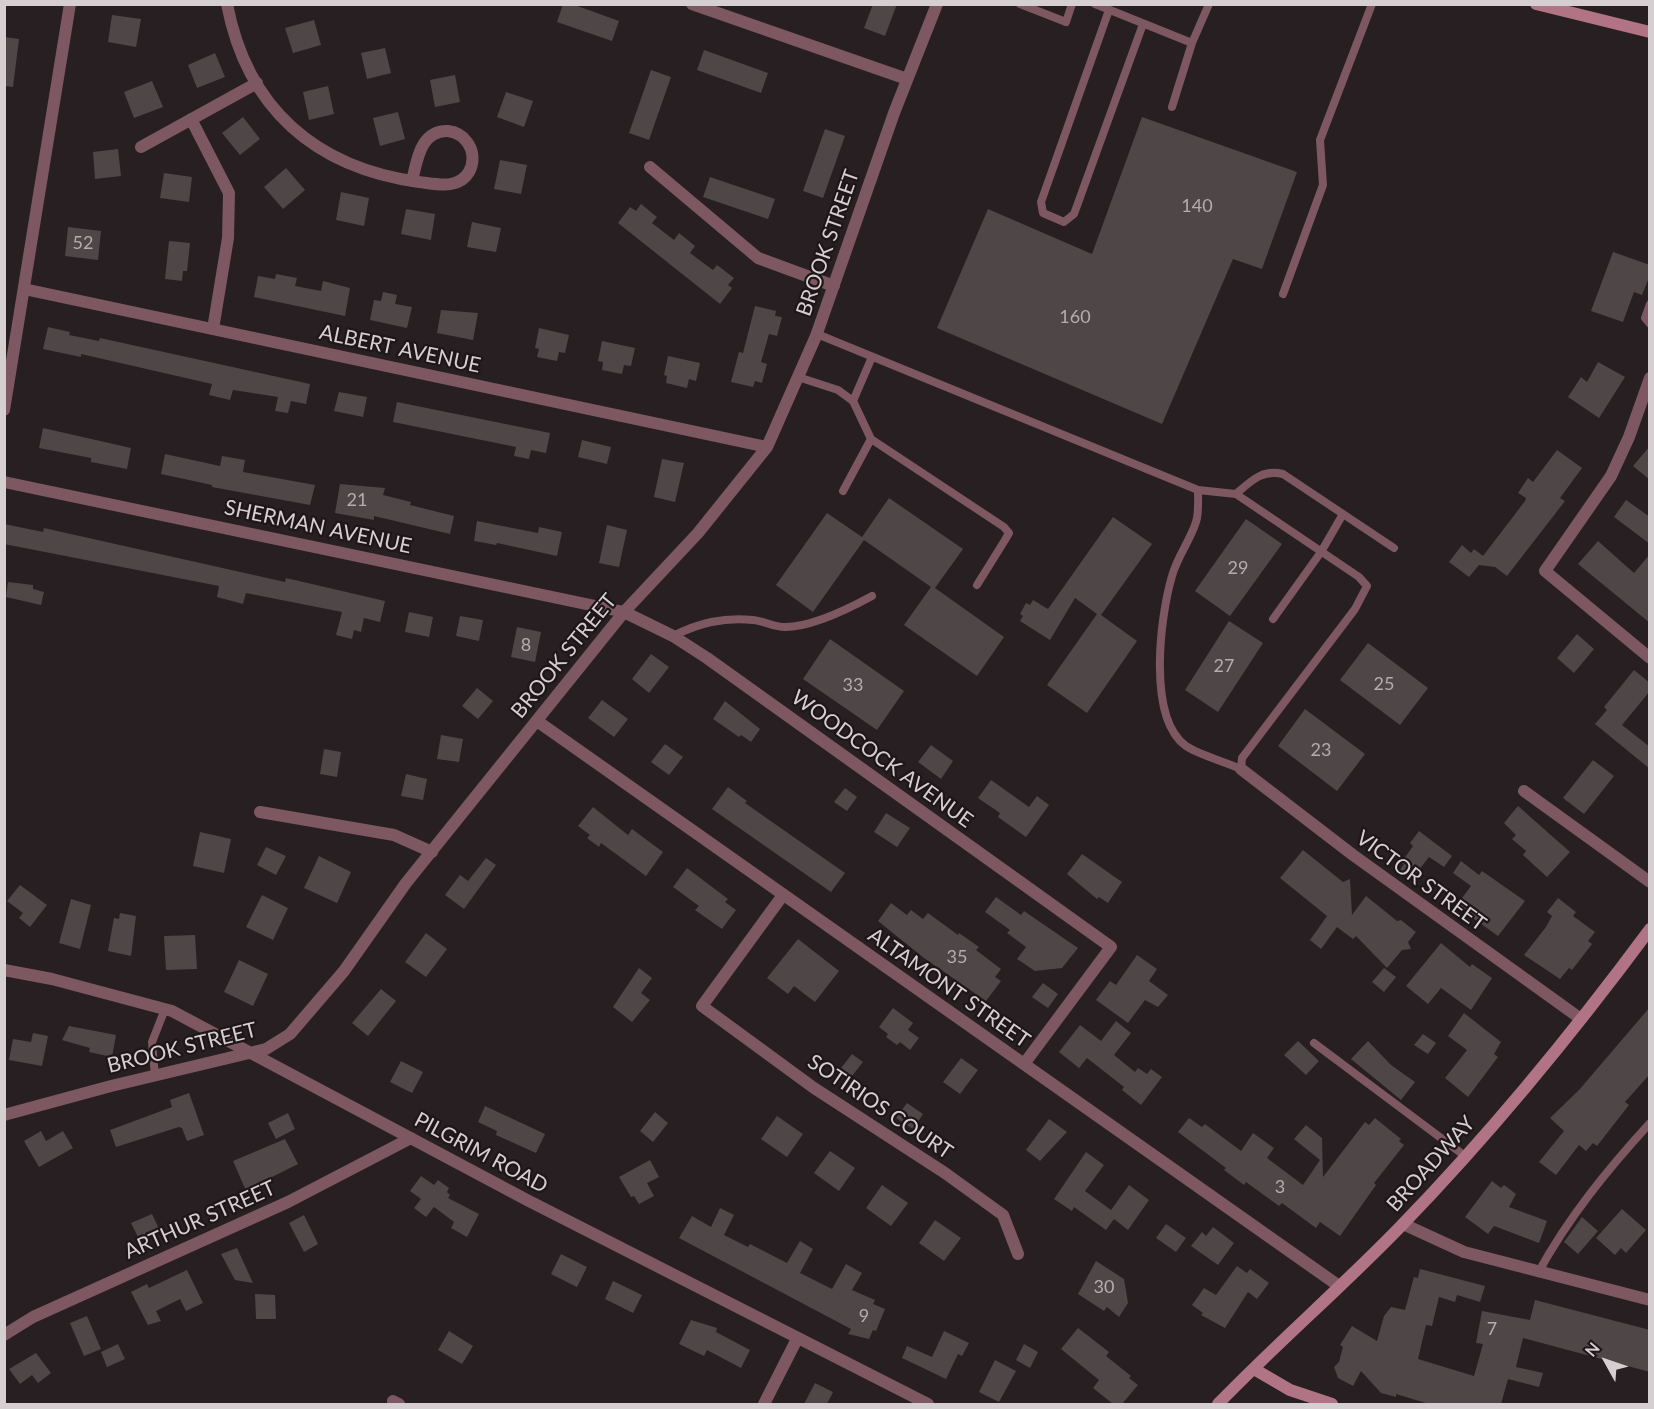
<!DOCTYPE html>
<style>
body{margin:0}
#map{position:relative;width:1654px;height:1409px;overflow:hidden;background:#271f21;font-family:Lato,sans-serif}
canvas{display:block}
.frame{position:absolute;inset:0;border:6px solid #d5cfd1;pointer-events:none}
.north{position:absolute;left:1576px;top:1331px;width:60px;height:60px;-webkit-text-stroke:4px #1e1618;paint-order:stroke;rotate:310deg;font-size:16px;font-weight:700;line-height:24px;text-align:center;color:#d5cfd1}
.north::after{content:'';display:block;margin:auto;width:21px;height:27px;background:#d5cfd1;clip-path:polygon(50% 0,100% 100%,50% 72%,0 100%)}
</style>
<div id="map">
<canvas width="1654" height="1409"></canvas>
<div class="frame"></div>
<div class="north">N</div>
</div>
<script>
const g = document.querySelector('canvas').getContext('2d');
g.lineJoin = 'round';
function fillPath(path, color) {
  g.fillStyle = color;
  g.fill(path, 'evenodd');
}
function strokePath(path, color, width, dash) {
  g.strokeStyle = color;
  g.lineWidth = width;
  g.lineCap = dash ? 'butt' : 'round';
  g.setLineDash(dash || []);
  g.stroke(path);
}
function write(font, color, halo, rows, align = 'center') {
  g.font = font + ' Lato,sans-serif';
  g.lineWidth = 4.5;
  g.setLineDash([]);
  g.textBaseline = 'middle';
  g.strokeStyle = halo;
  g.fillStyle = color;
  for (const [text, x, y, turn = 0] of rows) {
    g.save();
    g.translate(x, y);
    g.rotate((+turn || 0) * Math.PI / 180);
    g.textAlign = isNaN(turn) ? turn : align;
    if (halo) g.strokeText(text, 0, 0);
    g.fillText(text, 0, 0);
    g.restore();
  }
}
fillPath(new Path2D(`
 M563,4H572L619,21L612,41L557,22Z
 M873,4H897L885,36L864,28Z
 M112,15L141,19L136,47L108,42Z
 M314,20L321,45L293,53L285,28Z
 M4,37L19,39L13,87L4,86Z
 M385,48L391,73L367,79L361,53Z
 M704,50L768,73L761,93L697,70Z
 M215,53L225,77L197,88L188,65Z
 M651,70L671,77L649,140L629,133Z
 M455,75L460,102L435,107L430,80Z
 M152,81L163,107L134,118L124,92Z
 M328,86L334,114L309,120L303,92Z
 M506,92L533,101L524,127L497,117Z
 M398,112L405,139L380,146L373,118Z
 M243,117L260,139L240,155L222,133Z
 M1142,117L1297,172L1262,269L1233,259L1162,424L937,328L988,209L1092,254Z
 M825,129L845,136L823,198L803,191Z
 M118,149L121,176L95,179L93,152Z
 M500,160L527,165L521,194L494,189Z
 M286,168L305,190L283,209L264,187Z
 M164,173L192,177L189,202L160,198Z
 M710,177L775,199L768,219L703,197Z
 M341,192L369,198L364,226L336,220Z
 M641,204L657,217L652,223L674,240L679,233L695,246L690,253L713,270L717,265L734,278L728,285L732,288L720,304L618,223L630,207L636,211Z
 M406,209L435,214L431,240L401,234Z
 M472,222L501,228L496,252L467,247Z
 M68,227L101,231L98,260L65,256Z
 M169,241L190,243L187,271H183L182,281L165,279Z
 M1613,252L1650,265V275L1642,295L1634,292L1623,322L1591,311Z
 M276,274L297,278L295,286L321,291L323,281L350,288L345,316L254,297L258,276L275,279Z
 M383,292L397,295L395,304L412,307L407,328L370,320L374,300L381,301Z
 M755,306L776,311L775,316L782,317L777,336L769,334L761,362L767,364L762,383L755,381L753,387L731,382L739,352L743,353Z
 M441,310L478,313L473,340L437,333Z
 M48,327L70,332L69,335L99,341L100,338L310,384L306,404L291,401L288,413L275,411L278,397L233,390L230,400L209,395L212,384L81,354V357L43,349Z
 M539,328L569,335L565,353L559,352L557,361L537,357L539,349L535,348Z
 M602,341L635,348L631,366L624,365L622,374L602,370L603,362L598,361Z
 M668,356L700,363L696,381L689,379L687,388L666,383L667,376L664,375Z
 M1598,362L1625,377L1599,418L1568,397L1581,377L1587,382Z
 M339,392L367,397L363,417L334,411Z
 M397,402L550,433L546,453L531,450L529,459L514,456L516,447L393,422Z
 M43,428L131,448L127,469L91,462V458L39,448Z
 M582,440L611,447L607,464L578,457Z
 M1650,446V480L1633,466Z
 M1557,450L1582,468L1560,498L1565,501L1507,576L1495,567L1479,565L1469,577L1449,562L1462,545L1471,553L1474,549L1483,556L1525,501L1526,498L1518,493L1528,478L1533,482Z
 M165,454L220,466L222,456L245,460L243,472L315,485L310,505L212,487V485L161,474Z
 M662,459L684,463L675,502L654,497Z
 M340,484L385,488L383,495L411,502L410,505L454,516L450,534L374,516V520L335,513Z
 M889,498L963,549L935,588L1004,637L977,676L904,625L931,587L864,540L813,612L776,585L827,513L862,537Z
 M1626,500L1650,517V544L1614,517Z
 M1113,517L1152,544L1101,615L1137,641L1087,713L1047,685L1097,614L1075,598L1050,640L1020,621L1023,616L1020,614L1026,603L1030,605L1033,600L1048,609Z
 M1246,519L1282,544L1230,616L1195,591Z
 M477,521L538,533L539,527L562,532L557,556L497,543L496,545L474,541Z
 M4,524L43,532L44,528L285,582L286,578L385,601L380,622L364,618L361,632L354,630L352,639L336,635L342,612L246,593L243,604L217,597L219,586L4,544Z
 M607,525L627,530L619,567L599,563Z
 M1598,541L1634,573L1650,554V623L1578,564Z
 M8,582L33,585V589L44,592L41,605L6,597Z
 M409,612L433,617L429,637L405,632Z
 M460,616L483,620L479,641L456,636Z
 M1229,621L1263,643L1218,712L1185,690Z
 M517,627L541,632L535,662L511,657Z
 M1577,634L1594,649L1574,673L1557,658Z
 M830,639L904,691L877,730L803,679Z
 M1368,643L1428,688L1400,725L1340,680Z
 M651,654L669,667L649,693L632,679Z
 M1634,670L1650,683V691L1622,725L1650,747V769L1595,724L1607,710L1604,707Z
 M477,688L493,701L478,719L462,706Z
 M602,700L628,719L614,737L588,718Z
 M725,701L760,729L751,742L741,735L739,737L713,719Z
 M1305,709L1365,754L1337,791L1278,746Z
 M441,735L463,739L459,762L437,759Z
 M665,744L683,757L669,775L651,762Z
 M931,745L953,761L941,779L918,762Z
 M324,749L341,752L337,777L320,774Z
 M1593,760L1614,776L1584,814L1563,798Z
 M406,774L427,779L423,800L401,796Z
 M991,780L1029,807L1037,796L1049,805L1026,837L998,817L1000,813L978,798Z
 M728,787L747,801L745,803L845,873L831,892L712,809Z
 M845,788L857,797L847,811L834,802Z
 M1518,806L1570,852L1547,877L1523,855L1526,851L1512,839L1516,835L1504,823Z
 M593,807L628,835L632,829L663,852L646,876L601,843L599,847L587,838L590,835L578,826Z
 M886,813L910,828L897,847L874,832Z
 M1419,831L1452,856L1444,867L1429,857L1412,879L1400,870L1404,864L1401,863L1413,846L1410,843Z
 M200,832L231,839L224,873L193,866Z
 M266,847L286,856L276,875L257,865Z
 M1303,850L1343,882L1350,879L1352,915L1366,896L1397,921L1401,920L1416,932L1408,942L1411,949L1402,950L1387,968L1356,936L1353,939L1337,927L1321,949L1310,940L1327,916L1280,878Z
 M1082,854L1122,882L1108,903L1099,897L1097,899L1067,874Z
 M319,856L351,872L337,903L304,888Z
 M486,858L496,865L464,909L445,895L460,875L468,881Z
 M1461,861L1479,875L1482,871L1525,901L1498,936L1456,906L1471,886L1453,873Z
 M687,868L728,899L725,902L736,910L722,929L695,910L699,906L673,887Z
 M20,885L47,905L30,927L19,918L23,913L7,901Z
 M262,895L288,908L273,940L246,927Z
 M996,897L1021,915L1024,911L1078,948L1062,968L1035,971L1017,959L1026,947L1007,933L1010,930L985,912Z
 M1558,898L1576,912L1573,916L1595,932L1588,941L1592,944L1572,970L1569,968L1560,979L1524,955L1546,927L1552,916L1547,912Z
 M71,899L91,905L80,949L59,943Z
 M891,903L907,915L911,910L923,919L928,913L958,935L959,933L979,947L976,950L1001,969L995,977L1001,981L986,1001L924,958L878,921Z
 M120,913L136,916L131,956L108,951L114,918L119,919Z
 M426,933L447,949L426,977L405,962Z
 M195,935L197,969L166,970L164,936Z
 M798,939L839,971L815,1002L794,986L788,994L767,978Z
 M1441,943L1470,967L1472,964L1492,978L1471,1010L1441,988L1428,1004L1406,986Z
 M1137,955L1157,969L1149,981L1168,995L1158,1007L1145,1000L1128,1023L1096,1000L1110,981L1116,985Z
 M239,960L268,974L253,1006L224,992Z
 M639,968L652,978L641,993L650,1000L632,1022L613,1007Z
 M1384,968L1396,977L1384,992L1372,982Z
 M1043,983L1058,994L1048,1008L1032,997Z
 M381,989L396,1001L368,1036L352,1023Z
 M1650,1007V1074L1625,1102L1629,1105L1597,1146L1593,1143L1586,1151L1579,1145L1556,1175L1539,1162L1564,1131L1550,1118L1579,1090Z
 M893,1008L913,1023L908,1030L919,1038L910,1050L900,1042L897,1045L886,1037L888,1034L879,1027Z
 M1464,1013L1501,1042L1494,1054L1498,1057L1468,1097L1445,1078L1467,1050L1448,1036Z
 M1116,1021L1131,1033L1114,1055L1135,1072L1138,1068L1147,1074L1151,1069L1162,1077L1141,1105L1122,1090L1124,1087L1087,1058L1079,1068L1059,1052L1080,1025L1101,1041Z
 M69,1026L116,1035L112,1057L89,1052L90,1048L62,1040Z
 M33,1033L48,1036L42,1066L9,1060L13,1039L31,1042Z
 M1423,1034L1436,1043L1428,1054L1414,1045Z
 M1298,1041L1319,1061L1306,1075L1284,1055Z
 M1368,1041L1391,1065L1415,1082L1401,1100L1351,1059Z
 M852,1054L863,1062L852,1076L841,1068Z
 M961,1058L978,1070L960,1094L943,1082Z
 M401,1061L423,1072L412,1093L390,1082Z
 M189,1093L204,1135L187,1141L182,1128L179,1127L116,1147L110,1130L172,1107L170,1100Z
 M907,1103L923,1114L913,1129L896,1118Z
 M485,1106L545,1134L536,1153L496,1135L497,1131L478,1122Z
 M655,1112L668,1123L653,1142L640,1131Z
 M288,1113L295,1129L276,1139L268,1123Z
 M777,1116L803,1134L787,1157L761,1139Z
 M1189,1118L1202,1127L1205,1124L1241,1151L1253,1133L1274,1148L1267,1158L1303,1185L1320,1160L1294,1139L1306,1125L1322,1138L1323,1177L1365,1122L1369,1125L1375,1118L1401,1139L1399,1141L1404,1145L1374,1183L1376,1185L1340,1236L1320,1222L1316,1228L1282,1203L1279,1206L1246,1182L1244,1185L1224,1170L1226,1168L1178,1132Z
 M1049,1119L1067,1132L1040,1161L1026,1150Z
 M41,1131L46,1141L63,1131L73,1148L39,1167L24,1141Z
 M285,1139L298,1164L262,1182L264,1185L247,1193L233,1161Z
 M830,1151L855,1168L839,1191L814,1173Z
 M1086,1152L1104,1165L1085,1191L1111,1210L1129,1185L1149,1200L1128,1230L1114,1219L1106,1230L1074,1207L1072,1211L1054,1199Z
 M650,1160L659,1177L647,1183L654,1196L639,1204L634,1196L631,1197L619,1177Z
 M421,1176L434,1185L438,1180L449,1188L447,1192L450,1195L448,1198L479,1214L467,1237L451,1228L454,1222L434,1207L426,1217L414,1208L421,1199L410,1191Z
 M1492,1181L1501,1188L1504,1185L1516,1194L1509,1207L1547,1221L1539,1243L1494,1226L1488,1234L1465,1217Z
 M882,1185L908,1203L891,1226L866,1208Z
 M720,1208L734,1215L724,1235L748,1247L750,1244L787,1263L800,1241L813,1249L800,1273L832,1289L846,1264L862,1273L852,1290L875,1300L873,1304L885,1309L876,1331L873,1330L869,1339L848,1334L851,1329L679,1238L692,1216L711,1227Z
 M1622,1209L1646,1230L1626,1253L1621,1248L1615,1255L1596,1238Z
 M152,1214L160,1231L140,1241L131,1223Z
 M304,1215L318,1244L304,1252L289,1223Z
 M1582,1217L1598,1231L1578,1254L1564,1242Z
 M935,1220L961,1238L944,1261L919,1243Z
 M1166,1224L1186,1238L1176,1252L1156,1238Z
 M1213,1227L1234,1243L1218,1265L1191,1246L1202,1232L1206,1236Z
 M237,1248L253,1283L235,1280L221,1254Z
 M561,1254L587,1267L577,1287L551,1274Z
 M1096,1261L1124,1279L1128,1303L1119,1317L1107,1307L1104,1311L1078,1294Z
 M1237,1266L1247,1273L1250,1269L1269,1283L1257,1299L1248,1292L1225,1328L1201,1315L1203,1313L1192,1305L1204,1288L1216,1295Z
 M1420,1269L1485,1286L1480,1302L1457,1295L1455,1302L1439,1297L1432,1326L1426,1325L1418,1359L1474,1376L1483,1344L1476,1343L1482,1311L1530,1320L1535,1300L1650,1330V1372L1523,1338L1516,1367L1543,1373L1539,1387L1508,1379L1501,1404H1429L1396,1394V1397L1381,1393L1361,1371L1353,1386L1338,1378L1334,1367L1339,1362L1343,1347L1340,1345L1352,1326L1377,1341L1384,1316L1391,1307L1405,1310L1414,1277L1418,1278Z
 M187,1270L203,1303L186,1311L180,1299L156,1311L161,1321L148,1325L131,1292L147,1284L149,1288Z
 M613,1281L642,1295L633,1313L605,1299Z
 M255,1294L275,1295L276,1319H256Z
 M87,1316L101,1349L84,1356L70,1323Z
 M691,1320L717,1328L716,1332L750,1350L741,1368L707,1350L704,1356L679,1344Z
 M1078,1328L1109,1352L1106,1356L1131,1376L1129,1378L1138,1385L1122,1404H1113L1093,1388L1099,1380L1061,1349Z
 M449,1331L473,1346L462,1364L438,1350Z
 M944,1331L969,1343L962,1356L958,1354L946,1379L902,1358L907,1346L932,1357Z
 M118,1344L125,1359L107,1367L101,1352Z
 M1024,1344L1038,1352L1030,1368L1016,1360Z
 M36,1353L51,1373L38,1383L32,1375L20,1384L9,1369Z
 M995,1360L1016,1371L999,1402L979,1392Z
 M815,1383L833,1392L827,1404H804Z`), '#4f4648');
strokePath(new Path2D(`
 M1020,4L1066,22L1072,4
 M1095,4L1192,43
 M1109,10L1041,202L1043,213L1064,222L1074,214L1143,24
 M1172,107L1192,43L1209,4
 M1283,294L1323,185L1320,140L1372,4
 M1650,304L1645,318L1650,324
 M817,334L1198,490C1198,500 1199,513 1196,522C1190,541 1177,557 1172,576C1160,617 1147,718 1186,746C1199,755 1226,762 1241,769L1242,758L1355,609L1367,586L1359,577L1236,494L1198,490
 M798,377L838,390L853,401L871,439L1004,527L1009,533L1005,540L977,585
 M853,401L872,357
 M843,491L871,439
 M1236,494C1251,481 1262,469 1283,474L1394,548
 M1273,619L1321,552L1343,514
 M673,636C699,623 723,617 753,620C764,621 774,627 785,627C811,627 850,608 872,596
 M1314,1043L1465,1156
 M155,1076L152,1042L165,1009
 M1538,1273C1568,1218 1607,1170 1650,1123`), '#7d5762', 8);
strokePath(new Path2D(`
 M227,4C247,109 316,168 419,182C437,184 458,190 469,172C474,163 474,151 467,142C463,136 456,132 448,131C420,130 417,161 412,181
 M692,4L907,79
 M191,119L229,193L228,238L213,329
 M141,147L257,83
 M650,167L758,258L834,286
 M24,289L767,447
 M1650,378L1629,437L1611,476L1545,571L1650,658
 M4,410L70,4
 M4,482L624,612L673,636L707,658L1111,947L1024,1064
 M537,721L1339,1286
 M1241,769L1353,855L1581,1019
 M1524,791L1650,882
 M260,812L394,835L432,852
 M783,895L702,1006L814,1088L945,1173L1003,1215L1018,1254
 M4,970L52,979L172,1011L527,1200L928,1404
 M4,1115L111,1086L266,1049L290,1034L344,971L406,883L624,612L698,533L767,447L816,336L894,113L937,4
 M1403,1224L1464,1252L1650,1300
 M4,1335L33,1317L288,1202L411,1138
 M393,1401L399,1404
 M764,1404L797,1339`), '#7d5762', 12);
strokePath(new Path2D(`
 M1536,4L1650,32
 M1254,1369L1290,1390L1332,1404
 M1218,1404C1277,1343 1342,1287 1401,1226C1491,1133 1573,1033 1650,929`), '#b17486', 12);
write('18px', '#b4adaf', null, [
 ["140",1197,206],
 ["52",83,243],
 ["160",1075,317],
 ["21",357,500],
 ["29",1238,568],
 ["8",526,645],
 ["27",1224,666],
 ["25",1384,684],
 ["33",853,685],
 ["23",1321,750],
 ["35",957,957],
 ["3",1280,1187],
 ["30",1104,1287],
 ["9",864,1316],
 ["7",1492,1329]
]);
write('21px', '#d5cfd1', '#1e1618', [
 ["BROOK STREET",828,243,-71],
 ["ALBERT AVENUE",400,349,12],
 ["SHERMAN AVENUE",318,527,12],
 ["BROOK STREET",564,656,-51],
 ["WOODCOCK AVENUE",882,759,36],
 ["VICTOR STREET",1421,881,36],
 ["ALTAMONT STREET",949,988,35],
 ["BROOK STREET",182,1048,-14],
 ["SOTIRIOS COURT",880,1107,34],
 ["PILGRIM ROAD",481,1153,28],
 ["BROADWAY",1431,1164,-48],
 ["ARTHUR STREET",200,1220,-24]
]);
</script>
